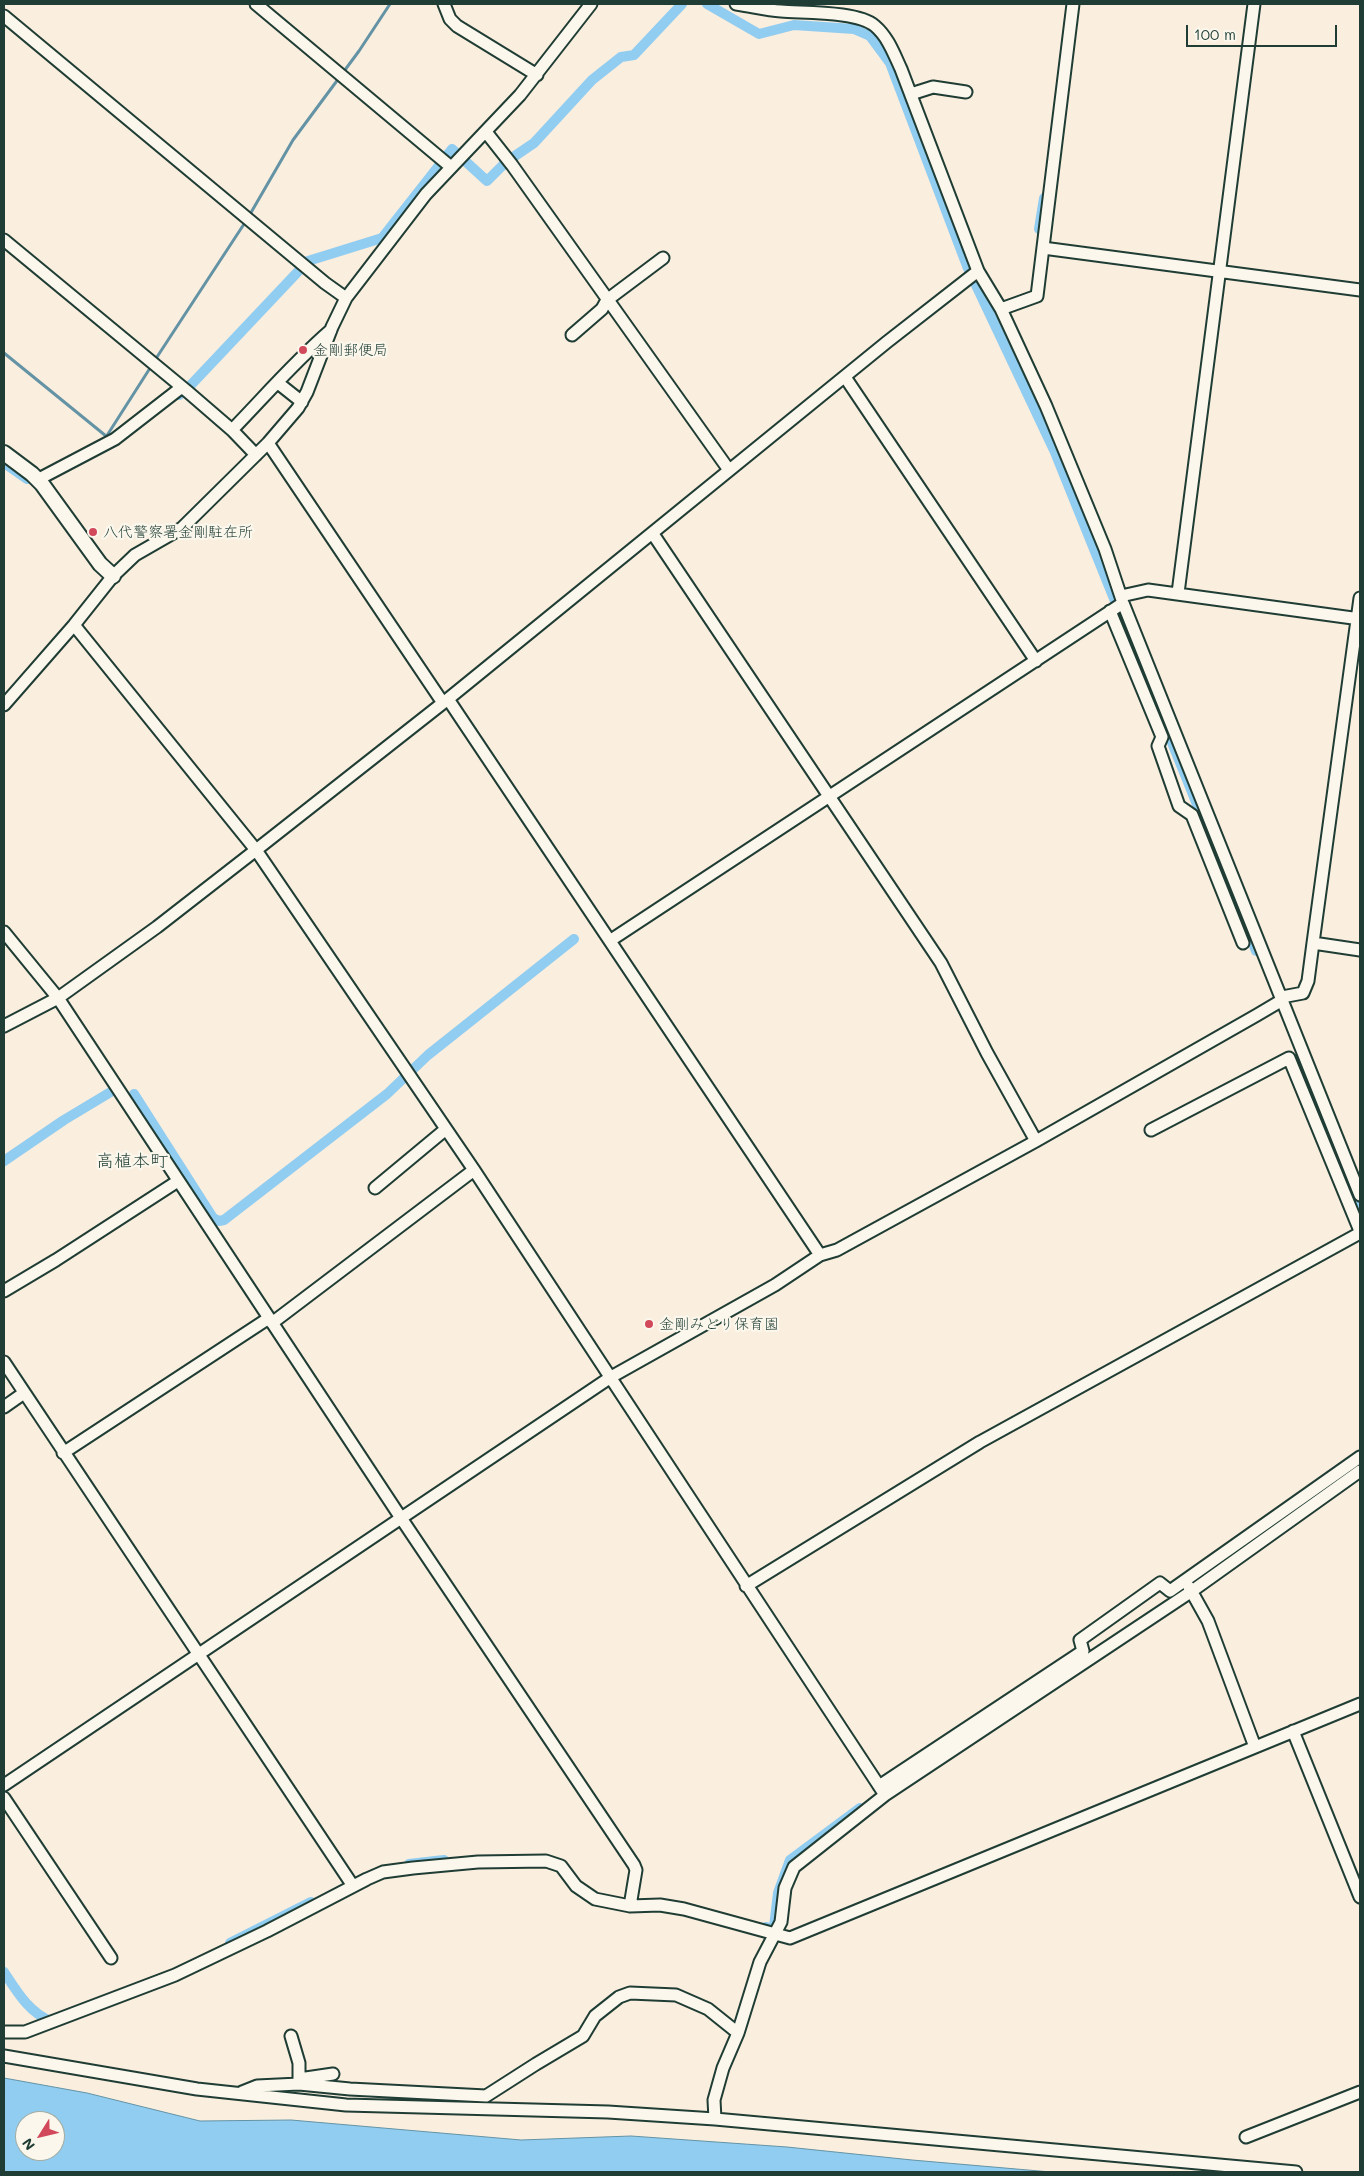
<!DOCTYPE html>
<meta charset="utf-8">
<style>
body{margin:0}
#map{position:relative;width:1364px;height:2176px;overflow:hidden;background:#faeede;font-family:Mali,sans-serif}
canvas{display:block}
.frame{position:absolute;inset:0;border:5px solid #1f3d34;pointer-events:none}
.north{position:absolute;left:15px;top:2111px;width:50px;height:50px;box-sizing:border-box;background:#fbf7ec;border:1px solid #a3ada2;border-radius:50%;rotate:234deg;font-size:14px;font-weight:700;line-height:20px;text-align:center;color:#1f3d34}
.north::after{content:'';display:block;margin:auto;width:18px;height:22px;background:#d1495b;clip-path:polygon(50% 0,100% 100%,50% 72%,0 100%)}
.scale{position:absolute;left:1186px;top:25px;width:151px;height:22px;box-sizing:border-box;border:2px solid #1f3d34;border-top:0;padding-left:6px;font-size:15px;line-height:18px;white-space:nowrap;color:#1f3d34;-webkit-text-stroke:4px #fbf7ec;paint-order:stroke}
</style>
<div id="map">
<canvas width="1364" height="2176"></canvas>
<div class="frame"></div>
<div class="north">N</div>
<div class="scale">100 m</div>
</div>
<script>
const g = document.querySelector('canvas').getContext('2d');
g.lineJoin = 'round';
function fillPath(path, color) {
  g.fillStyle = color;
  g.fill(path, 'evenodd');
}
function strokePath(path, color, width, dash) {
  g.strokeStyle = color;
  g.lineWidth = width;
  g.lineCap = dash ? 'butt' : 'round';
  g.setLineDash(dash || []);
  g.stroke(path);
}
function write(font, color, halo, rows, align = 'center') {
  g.font = font + ' Mali,"Klee One",sans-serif';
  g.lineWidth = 4.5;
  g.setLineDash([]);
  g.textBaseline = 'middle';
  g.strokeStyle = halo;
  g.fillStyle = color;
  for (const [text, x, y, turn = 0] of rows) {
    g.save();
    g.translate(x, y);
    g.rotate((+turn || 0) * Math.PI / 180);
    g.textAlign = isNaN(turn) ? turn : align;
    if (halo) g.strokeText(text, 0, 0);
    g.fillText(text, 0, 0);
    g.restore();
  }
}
const water = new Path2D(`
 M4,2078L87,2093L200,2121L291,2120L521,2140L631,2136L787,2147L912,2160L1051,2172H4ZM25,2121H55V2151H25Z`);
fillPath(water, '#91ccf1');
strokePath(water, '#6393a5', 1);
strokePath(new Path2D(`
 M249,216L293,140L359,51L390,4
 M4,353L106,436
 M155,360L246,221
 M106,441V437L152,365`), '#6393a5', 3);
strokePath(new Path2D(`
 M707,4L759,34L794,25L854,29L870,36L890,63L967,266L1054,450L1256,951
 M1039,229L1044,198
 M179,395L188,388L308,261L382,238L452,149L487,181L506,162L534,143L592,80L621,57L634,55L682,4
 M4,463L27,479
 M1302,1066L1360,1214
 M134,1094L213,1218L219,1221L224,1220L387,1094L428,1055L574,939
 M4,1161L64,1120L114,1090
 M409,1864L444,1860
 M766,1927L772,1929L774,1927L778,1893L790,1860L860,1808
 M230,1943L311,1902
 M4,1972C16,1990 29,2013 51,2021L55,2020`), '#91ccf1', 10);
const minor = new Path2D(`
 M256,4L451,167
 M444,4L450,19L457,26L537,75
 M736,4C751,6 766,10 781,11C804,13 858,11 875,26C888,37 894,54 901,69L978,271L1001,309L1046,406L1105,549L1123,603L1360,1195
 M4,16L325,283L346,298
 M911,94L933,87L966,92
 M486,132L512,165L729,470
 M4,240L188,392L232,430L256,455
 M1043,248L1360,290
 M1001,309L1037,296L1073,4
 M572,335L602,309L607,300L663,258
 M845,377L1036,661
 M278,383L302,402
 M232,430C265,396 295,361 331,330
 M268,443L443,703
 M37,480L115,439L182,387
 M653,534L941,963L987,1053L1036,1141
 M1178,593L1254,4
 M1121,596L1148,590L1360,619
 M1110,611L1162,737L1158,746L1179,806L1192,815L1243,943
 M74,625L256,850L474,1170L885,1795
 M448,699L820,1255
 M4,705L74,625L113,576L135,555L182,528L268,443L298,408L307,392L332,327L346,298L426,194L520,95L591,4
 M4,932L58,998L401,1518L634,1865L636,1870L630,1906
 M611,940L1123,603
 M1313,943L1360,598
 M4,1026L58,998L157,927L256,850L448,699L887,342L978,271
 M1151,1130L1289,1058L1360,1231
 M375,1188L446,1129
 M4,1291L56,1260L178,1181
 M272,1323L474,1170
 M4,1362L353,1886
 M4,1407L24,1393
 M63,1453L269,1318
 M746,1586L980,1442L1360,1233
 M1189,1587L1208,1621L1255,1747
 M1293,1731L1360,1897
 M4,1785L611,1377L775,1285L820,1255L837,1250L1036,1141L1257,1015L1279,1002L1282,997L1303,993L1308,981L1313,943L1360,950
 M879,1786L1083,1651L1080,1640L1160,1583L1170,1591L1360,1457
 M4,1798L111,1958
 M4,2032H25L175,1975L267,1931L367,1879L383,1872L413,1868L478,1862L546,1861L561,1866L576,1886L595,1899L630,1906L660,1905L684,1909L790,1938L1360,1704
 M291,2036L299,2063V2084
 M4,2056L197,2089L346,2105L608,2112L715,2119L1296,2172
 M299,2079L333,2074
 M242,2092L257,2086L299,2084L350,2089L486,2096L536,2064L583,2036L595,2016L619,1997L630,1993L676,1995L708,2009L738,2033
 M715,2119L714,2100L723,2068L738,2033L760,1962L781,1922L785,1888L794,1867L885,1795L1192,1591L1360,1471
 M1246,2137L1360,2092`);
const tertiary = new Path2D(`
 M4,453L32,474L42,484L100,564L113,576`);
strokePath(minor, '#1f3d34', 15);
strokePath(tertiary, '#1f3d34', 18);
strokePath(minor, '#fbf7ec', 11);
strokePath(tertiary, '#fbf7ec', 14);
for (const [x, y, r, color] of [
 [303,350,5,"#d1495b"],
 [93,532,5,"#d1495b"],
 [649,1324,5,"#d1495b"]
]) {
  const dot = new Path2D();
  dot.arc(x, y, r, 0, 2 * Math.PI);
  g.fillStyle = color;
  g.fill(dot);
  strokePath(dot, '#fbf7ec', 2);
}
write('15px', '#1f3d34', '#fbf7ec', [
 ["金剛郵便局",313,350],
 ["八代警察署金剛駐在所",103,532],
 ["金剛みどり保育園",659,1324]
], 'left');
write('18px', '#1f3d34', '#fbf7ec', [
 ["高植本町",132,1161]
]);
</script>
